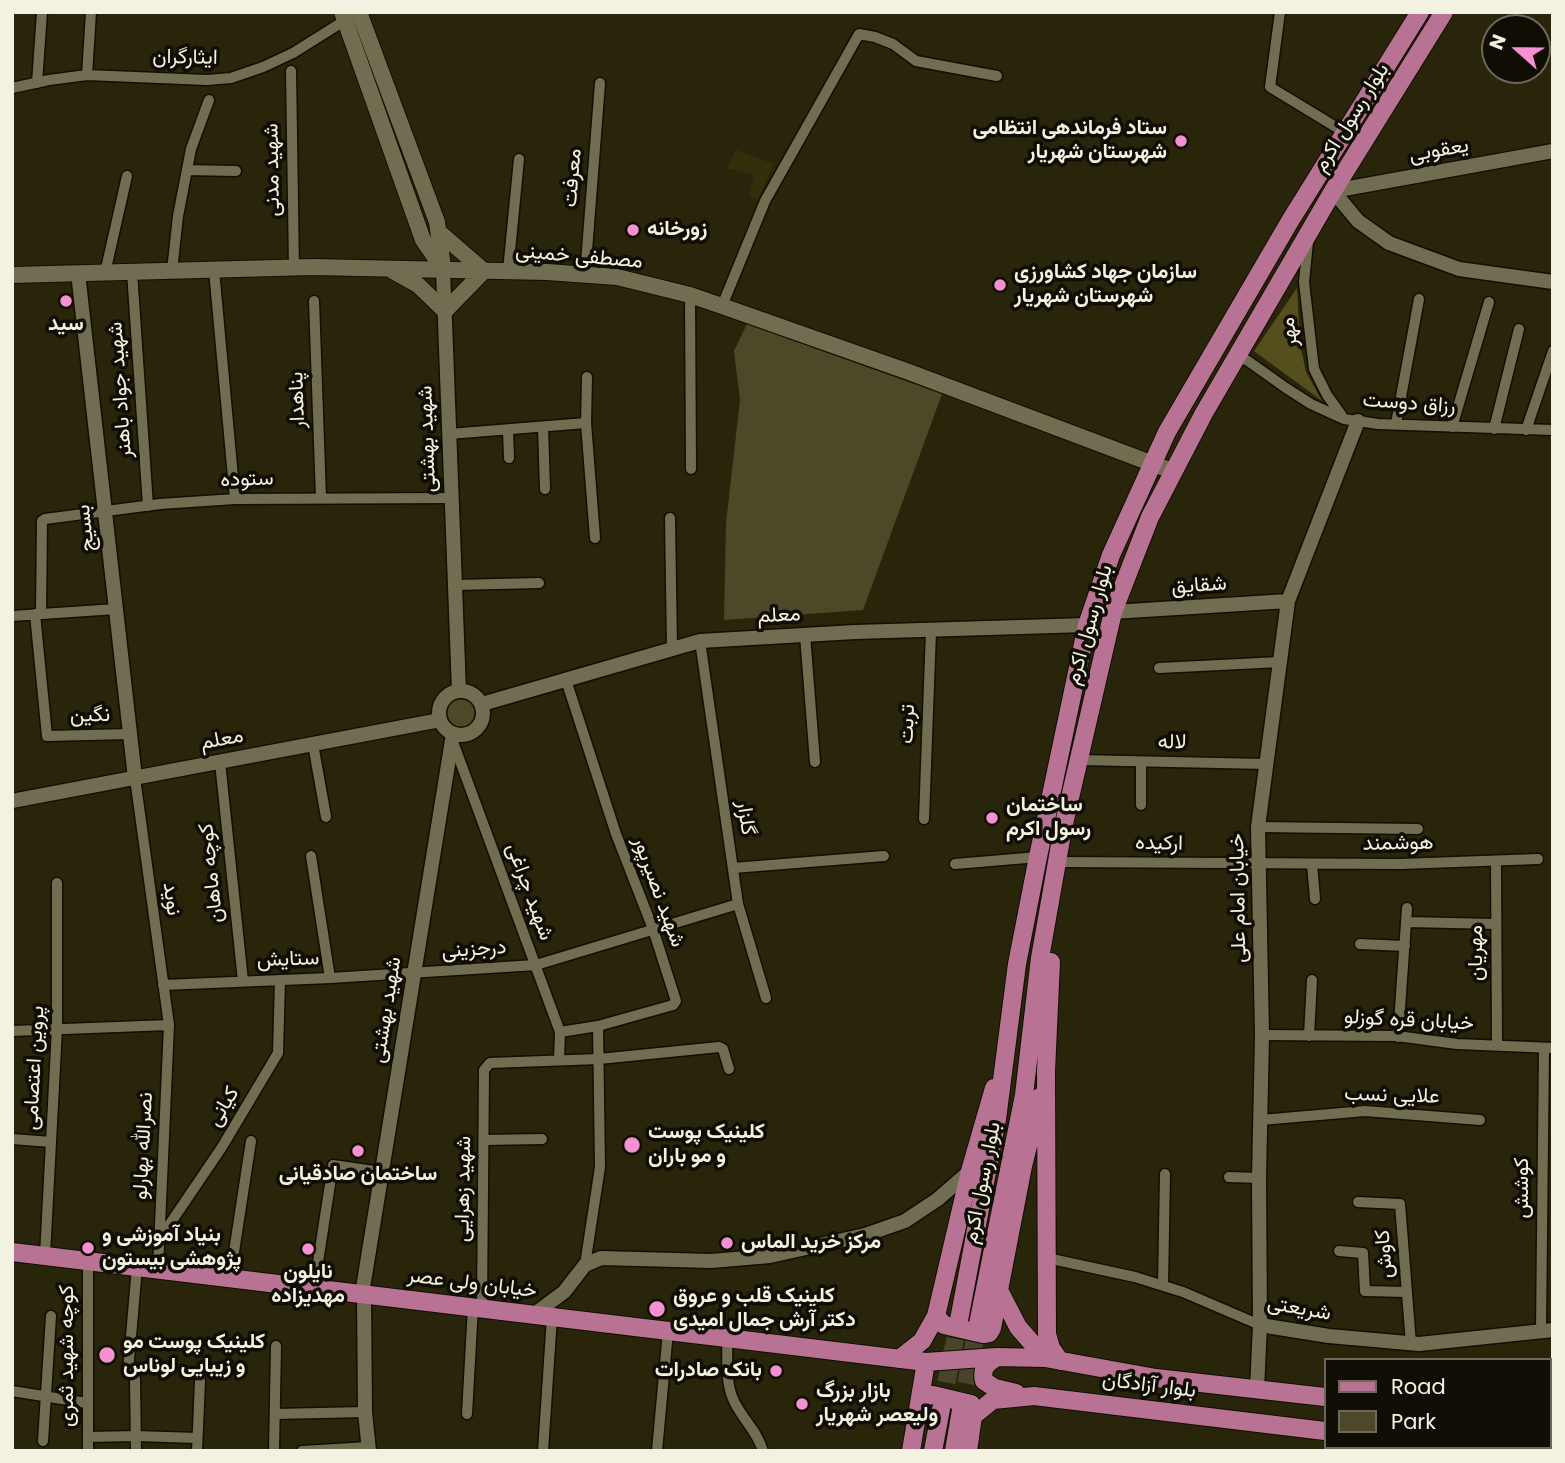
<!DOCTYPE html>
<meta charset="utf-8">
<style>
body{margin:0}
#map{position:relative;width:1565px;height:1463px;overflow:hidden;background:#29250a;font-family:Poppins,sans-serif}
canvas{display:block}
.frame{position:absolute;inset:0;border:14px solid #f3f1e1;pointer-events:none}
.legend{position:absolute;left:1324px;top:1358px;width:228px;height:91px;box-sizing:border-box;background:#100e04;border:2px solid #6b695c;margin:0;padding:9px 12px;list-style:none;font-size:21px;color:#f3f1e1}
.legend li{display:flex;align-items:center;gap:14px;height:35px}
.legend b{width:35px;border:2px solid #6b695c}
.north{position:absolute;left:1481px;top:14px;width:70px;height:70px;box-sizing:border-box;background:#100e04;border:2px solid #6b695c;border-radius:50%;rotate:291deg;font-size:19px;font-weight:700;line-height:28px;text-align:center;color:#f3f1e1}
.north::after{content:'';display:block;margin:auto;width:24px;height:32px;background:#f591d2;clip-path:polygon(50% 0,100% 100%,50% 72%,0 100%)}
</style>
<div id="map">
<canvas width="1565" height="1463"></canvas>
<div class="frame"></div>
<ul class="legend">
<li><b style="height:9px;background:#b77294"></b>Road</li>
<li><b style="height:19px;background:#4d4827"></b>Park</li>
</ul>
<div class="north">N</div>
</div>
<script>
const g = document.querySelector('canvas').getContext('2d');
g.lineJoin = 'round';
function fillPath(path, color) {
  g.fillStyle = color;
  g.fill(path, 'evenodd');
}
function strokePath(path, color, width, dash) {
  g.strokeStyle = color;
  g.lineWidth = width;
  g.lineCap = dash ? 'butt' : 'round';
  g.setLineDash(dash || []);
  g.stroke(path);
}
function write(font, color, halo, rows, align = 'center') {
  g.font = font + ' Poppins,Vazirmatn,sans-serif';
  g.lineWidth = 7;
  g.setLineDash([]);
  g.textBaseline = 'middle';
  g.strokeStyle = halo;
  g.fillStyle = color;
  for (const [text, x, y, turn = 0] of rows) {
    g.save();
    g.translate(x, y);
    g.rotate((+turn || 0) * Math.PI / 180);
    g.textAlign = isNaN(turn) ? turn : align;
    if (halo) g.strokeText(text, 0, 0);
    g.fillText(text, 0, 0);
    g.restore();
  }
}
fillPath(new Path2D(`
 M736,150L774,164L758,199L749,197L754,175L727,168Z`), '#342f0b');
fillPath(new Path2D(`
 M747,324L942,394L863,610L724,620L726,523L740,400L734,351Z
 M445 712a16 16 0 1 1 32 0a16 16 0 1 1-32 0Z`), '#4d4827');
fillPath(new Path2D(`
 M1297,288L1300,344L1306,372L1322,401L1254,351Z`), '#554e1d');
strokePath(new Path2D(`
 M941,1409L959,1320
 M961,1410L978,1324`), '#47442a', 18, [18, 9]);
const minor = new Path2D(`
 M1280,12L1270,87L1344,132
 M291,71L294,268
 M87,75L91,12
 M37,83L42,12
 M12,88L49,80L87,75L207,80L231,78L263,67L293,53L344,21
 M187,170L236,171
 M1308,242L1304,282L1314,369L1327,395L1342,416
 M214,270L235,499
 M172,271L178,216L191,149L209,100
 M508,271L519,159
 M132,272L148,506
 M105,273L127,176
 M585,276L600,83
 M690,295L691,469
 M314,301L321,498
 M722,306L765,201L859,34L875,37L893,44L916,61L997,76
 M1238,356L1248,361L1286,388L1311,404L1344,419L1378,424L1553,430
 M587,377L586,423L595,538
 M1396,424L1419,299
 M543,427L545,489
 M1452,427L1489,302
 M1494,429L1519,329
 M508,430L509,458
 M1526,430L1553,351
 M449,434L586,423
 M670,518L672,649
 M455,585L539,583
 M35,614L47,736L130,734
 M41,614L42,521L45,519L160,504L235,499L452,498
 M12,616L116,609
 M805,635L815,762
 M700,641L738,904L766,998
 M1159,668L1280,662
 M453,742L560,1032L559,1060
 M313,744L326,817
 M1078,760L1266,764
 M220,762L243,981
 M135,778L169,1025L158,1269
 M1141,805V762
 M924,819L931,631
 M1258,827L1418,829
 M311,856L330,978
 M1496,861L1497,1045
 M1058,862L1400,864L1538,859
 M955,864L1038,857
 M1312,864L1315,899
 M733,868L884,856
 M1407,922L1496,924
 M1360,944L1405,946
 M163,985L330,978L536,965L738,904
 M12,1031L169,1025
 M560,1032L598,1026L673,1005L676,1001L653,929L616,834L566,680
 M1262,1035L1397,1036L1457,1044L1553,1048
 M1309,1036L1312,980
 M1398,1037L1407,908
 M1261,1120L1365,1111L1480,1120
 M12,1139L51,1142
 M484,1140L542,1139
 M1229,1177L1259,1178
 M1358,1202L1400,1204L1411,1344
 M159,1240L222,1147L278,1053L280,980
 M1339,1251L1363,1253L1365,1291L1407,1292
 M45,1255L57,1029V883
 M1047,1258L1135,1277L1183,1292L1260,1325
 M88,1261V1451
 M585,1265L600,1167L598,1026
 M230,1278L251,1141
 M1163,1285L1165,1174
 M314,1288L333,1165L381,1172
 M482,1308L484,1070L490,1063L599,1059L719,1047L723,1049L729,1069
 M1541,1329L1544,1048
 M727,1338C728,1357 725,1381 733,1399C741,1418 757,1430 763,1451
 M128,1371L137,1267
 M135,1379L136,1451
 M12,1391L87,1403
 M275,1414L365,1412
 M467,1414L473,1307
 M88,1437L136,1436L197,1438
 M43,1441L51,1316
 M197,1451L200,1381
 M274,1451L276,1346
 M302,1451L369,1447
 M543,1451L552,1317
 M657,1451L668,1331
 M1364,1451V1447`);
const tertiary = new Path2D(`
 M1553,151L1333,191L1358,221L1389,243L1459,269L1553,282
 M443,269L459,691
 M78,273L135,778
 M1113,612L1288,601
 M439 713a22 22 0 1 1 44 0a22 22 0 1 1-44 0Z
 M482,704L700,641L855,632L1087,625
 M12,801L440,720
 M362,1294L453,734
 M364,1294L365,1412L369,1451
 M533,1315L564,1292L585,1265L601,1258L711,1261L770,1256L865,1235L905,1221L938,1199L970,1171
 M1260,1325L1329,1336L1419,1344L1553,1330
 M1257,1389L1260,1325L1259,1178L1262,1035L1258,827L1288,601L1358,421`);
const secondary = new Path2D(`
 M342,12L423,240L443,269
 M359,12L437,222L443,267
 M391,270L418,285L445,311L484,271L439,232
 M12,275L313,267L547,272L617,277L690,295L722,306L909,372L1172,471`);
const primary = new Path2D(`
 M1051,962L1046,1071L1047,1334L1051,1348L1060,1361
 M1040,1097L1023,1166L999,1290L1018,1327L1045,1358
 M12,1252L926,1362L997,1357L1045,1358L1156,1378L1325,1397
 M936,1316L944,1325L983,1334L989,1333L992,1328L999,1291
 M959,1320L997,1119L1017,964L1038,857L1087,625L1111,555L1167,432L1290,221L1420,12
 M978,1324L1024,1095L1040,958L1063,828L1113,612L1150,517L1204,413L1333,191L1444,12
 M997,1357C987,1363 981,1368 984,1381L995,1388L1016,1393
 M899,1359L922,1341L936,1316L970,1171L994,1088
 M920,1397L933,1395L971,1404L973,1416L968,1451
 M973,1416L993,1400L1034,1396L1325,1431
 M1549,1424L1553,1425
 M1466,1447L1497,1451
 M911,1451L926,1362
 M933,1451L941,1409
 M954,1451L961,1410`);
strokePath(minor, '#120e00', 13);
strokePath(tertiary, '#120e00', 17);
strokePath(secondary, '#120e00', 18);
strokePath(primary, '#120e00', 20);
strokePath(minor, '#716d51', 10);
strokePath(tertiary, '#716d51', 14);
strokePath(secondary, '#716d51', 16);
strokePath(primary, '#b77294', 18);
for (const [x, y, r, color] of [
 [1181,141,7,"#f591d2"],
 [633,230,7,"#f591d2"],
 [1000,285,7,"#f591d2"],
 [66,301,7,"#f591d2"],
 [992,818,7,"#f591d2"],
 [632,1145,9,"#f591d2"],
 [358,1151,7,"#f591d2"],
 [727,1243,7,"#f591d2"],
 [88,1248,7,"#f591d2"],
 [308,1249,7,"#f591d2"],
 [657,1309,9,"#f591d2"],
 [107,1355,9,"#f591d2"],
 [776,1371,7,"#f591d2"],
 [802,1404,7,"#f591d2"]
]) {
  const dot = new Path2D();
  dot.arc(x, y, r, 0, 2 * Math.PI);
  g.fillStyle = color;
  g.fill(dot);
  strokePath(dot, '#100e04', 2.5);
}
write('21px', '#f3f1e1', '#100e04', [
 ["ایثارگران",185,58,1],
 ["بلوار رسول اکرم",1352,118,-58],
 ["یعقوبی",1439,151,-10],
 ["شهید مدنی",273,170,-91],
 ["معرفت",573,178,-85],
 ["مصطفی خمینی",579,257,5],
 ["مهر",1290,332,-97],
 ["شهید جواد باهنر",121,390,-94],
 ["پناهدار",298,400,-92],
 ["رزاق دوست",1409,404,4],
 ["شهید بهشتی",428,439,-92],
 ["ستوده",247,480,-2],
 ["بسیج",86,528,-96],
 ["شقایق",1199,586,-4],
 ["معلم",779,616,-3],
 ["بلوار رسول اکرم",1090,625,-74],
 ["نگین",90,716,-1],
 ["تربت",908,724,-88],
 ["معلم",222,740,-11],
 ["لاله",1172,743,1],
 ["گلزار",745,818,82],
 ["ارکیده",1159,844,1],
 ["هوشمند",1398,844,-1],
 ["کوچه ماهان",212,873,-96],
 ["شهید چراغی",529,892,70],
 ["شهید نصیرپور",658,892,70],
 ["خیابان امام علی",1239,898,-91],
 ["نوید",171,899,82],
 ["درجزینی",474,950,-4],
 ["مهریان",1477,953,-90],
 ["ستایش",288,960,-2],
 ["شهید بهشتی",387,1010,-81],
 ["خیابان قره گوزلو",1409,1021,3],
 ["پروین اعتصامی",35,1068,-87],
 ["علایی نسب",1392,1096,2],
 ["کیانی",224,1107,-59],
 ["نصرالله بهارلو",144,1146,-87],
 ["بلوار رسول اکرم",983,1183,-79],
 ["کوشش",1523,1188,-90],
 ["شهید زهرایی",464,1189,-89],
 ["کاوش",1385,1254,-94],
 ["خیابان ولی عصر",472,1284,7],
 ["شریعتی",1299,1309,10],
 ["کوچه شهید ثمری",68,1356,-90],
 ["بلوار آزادگان",1149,1386,7]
]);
write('bold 21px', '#f3f1e1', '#100e04', [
 ["ستاد فرماندهی انتظامی",1167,129,"right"],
 ["شهرستان شهریار",1167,153,"right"],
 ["زورخانه",647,230],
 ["سازمان جهاد کشاورزی",1014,273],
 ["شهرستان شهریار",1014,297],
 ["سید",66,325,"center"],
 ["ساختمان",1006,806],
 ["رسول اکرم",1006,830],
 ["کلینیک پوست",648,1133],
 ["و مو باران",648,1157],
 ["ساختمان صادقیانی",358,1175,"center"],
 ["بنیاد آموزشی و",102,1236],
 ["پژوهشی بیستون",102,1260],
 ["مرکز خرید الماس",741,1243],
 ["نایلون",308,1273,"center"],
 ["مهدیزاده",308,1297,"center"],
 ["کلینیک قلب و عروق",673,1297],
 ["دکتر آرش جمال امیدی",673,1321],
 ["کلینیک پوست مو",123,1343],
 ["و زیبایی لوناس",123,1367],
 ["بانک صادرات",762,1371,"right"],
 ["بازار بزرگ",816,1392],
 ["ولیعصر شهریار",816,1416]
], 'left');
</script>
